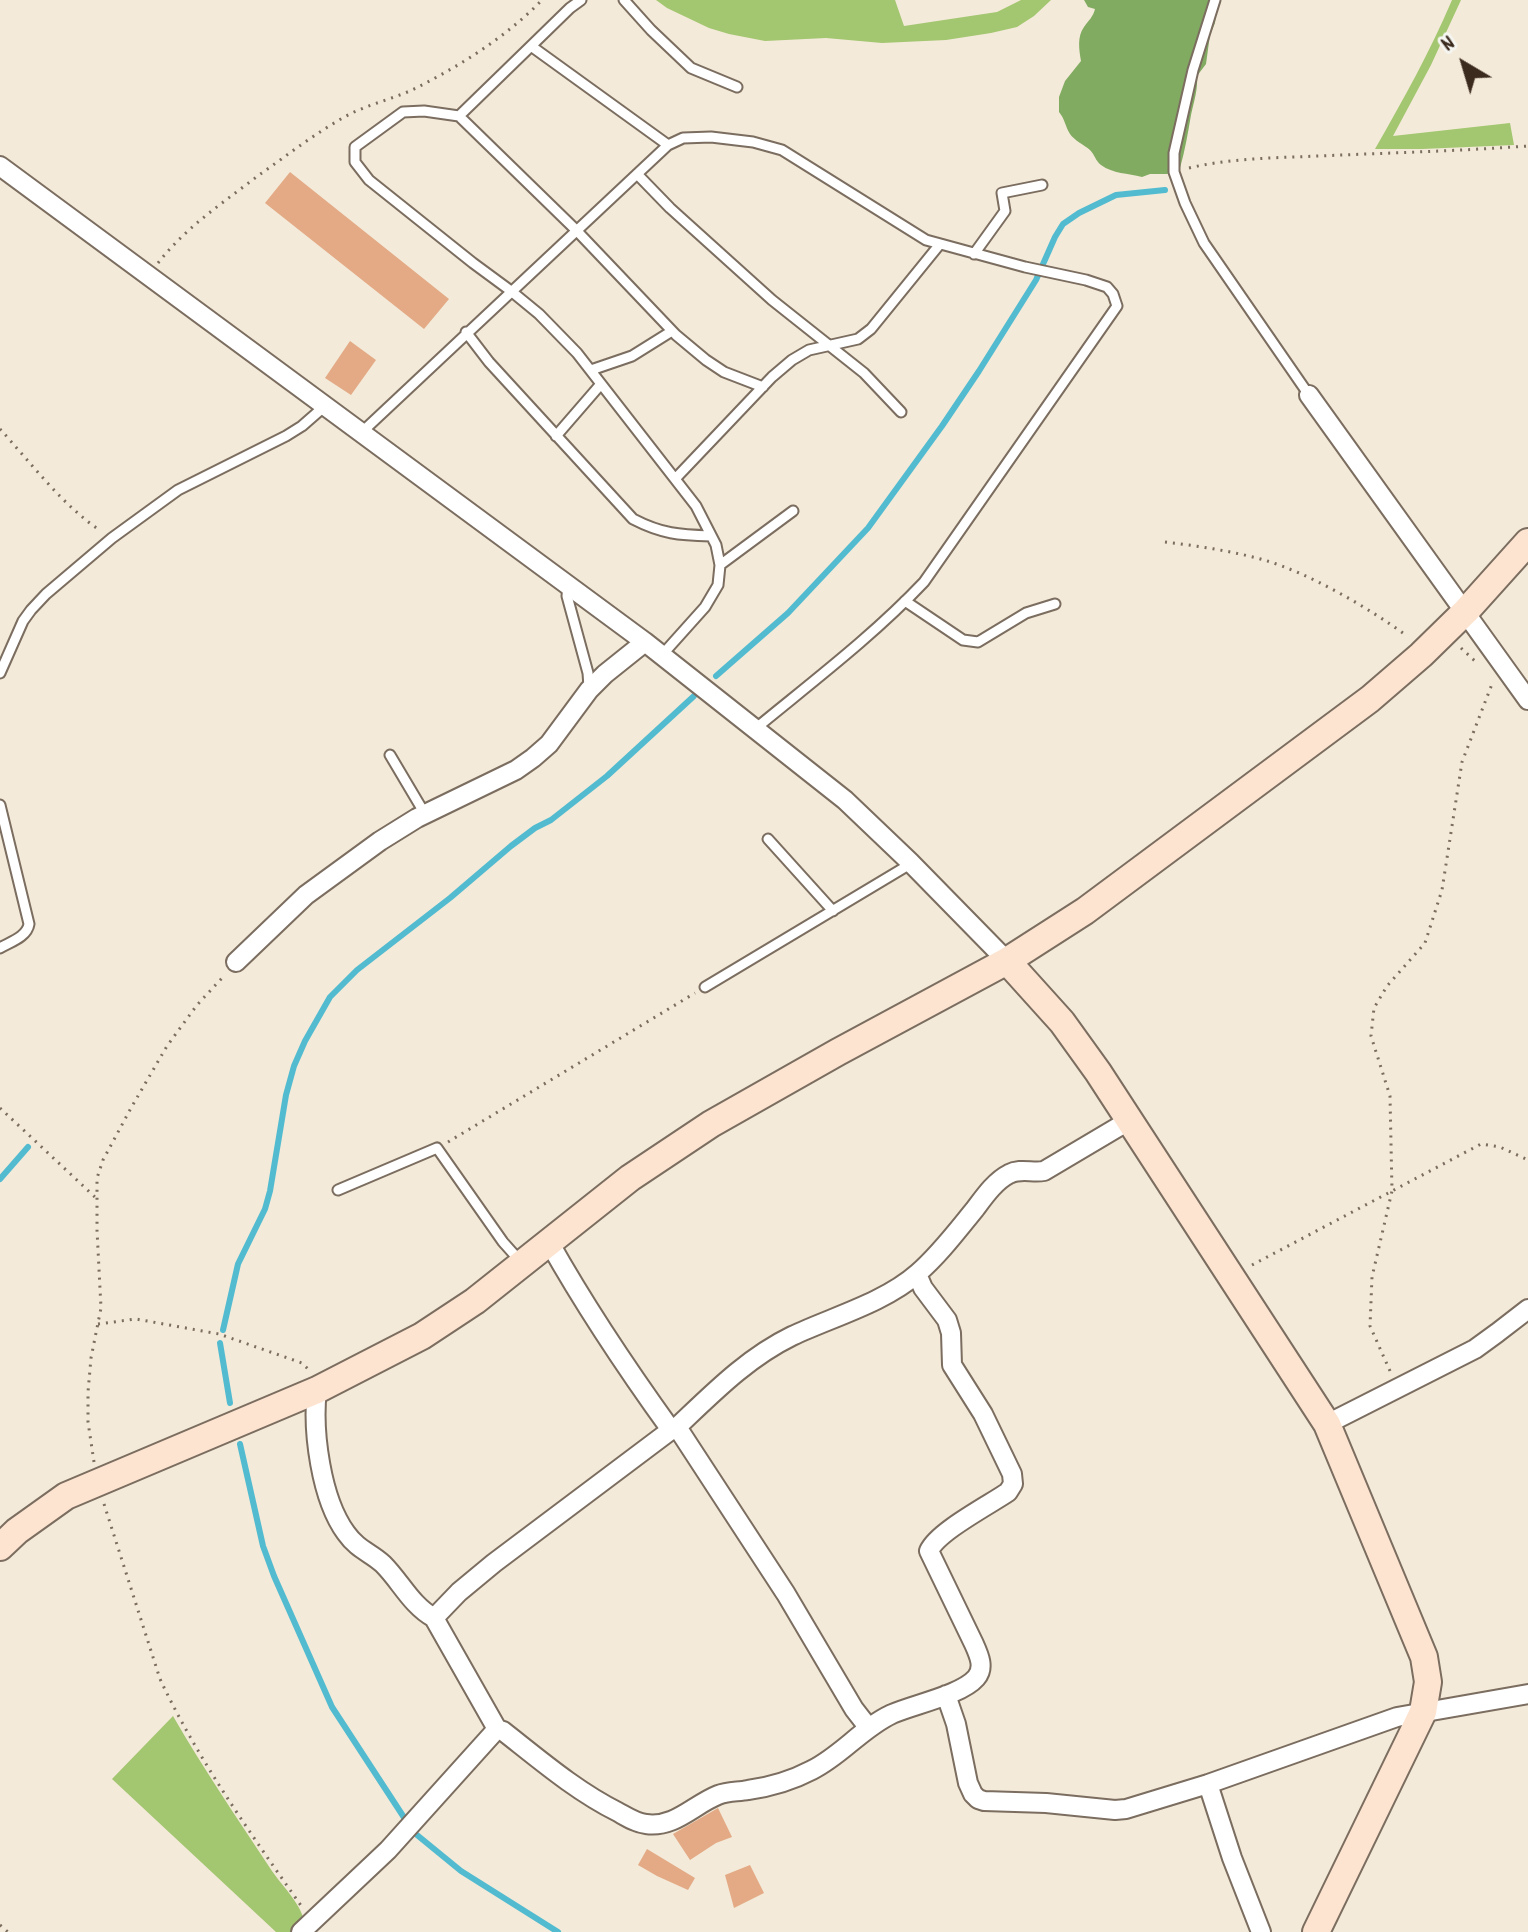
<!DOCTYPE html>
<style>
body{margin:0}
#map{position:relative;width:1528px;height:1932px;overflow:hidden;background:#f3ead9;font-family:Dekko,sans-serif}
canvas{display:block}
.north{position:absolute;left:1424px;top:24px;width:80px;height:80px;-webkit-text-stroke:6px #f6f6f2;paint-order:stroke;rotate:322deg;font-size:22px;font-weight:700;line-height:32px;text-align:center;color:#3b2a1e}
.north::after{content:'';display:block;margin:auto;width:28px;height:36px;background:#3b2a1e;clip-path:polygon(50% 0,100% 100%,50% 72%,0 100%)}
</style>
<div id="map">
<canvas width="1528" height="1932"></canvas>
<div class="north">N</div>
</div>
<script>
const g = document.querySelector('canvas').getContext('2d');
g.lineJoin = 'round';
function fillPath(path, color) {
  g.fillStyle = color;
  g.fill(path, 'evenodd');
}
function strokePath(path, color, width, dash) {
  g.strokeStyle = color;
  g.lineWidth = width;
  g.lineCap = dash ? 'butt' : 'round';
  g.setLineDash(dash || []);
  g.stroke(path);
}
fillPath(new Path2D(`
 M656,0H895L904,26L997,12L1021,0H1051L1034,16L1017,27L991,33L946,40L882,43L826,38L765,41L729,34L709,28L667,8Z
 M1452,0H1461L1431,65L1393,136L1510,123L1514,145L1422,149H1375C1403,100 1430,52 1452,0Z
 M173,1716C203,1768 237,1818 270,1868C281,1885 299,1901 304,1920L296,1932H276L112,1779Z`), '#a3c670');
fillPath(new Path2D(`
 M1084,0H1214L1217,6L1215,23L1210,35L1206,64L1197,76C1198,90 1194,101 1191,115C1188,133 1185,150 1180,168L1167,174H1150L1142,177C1128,173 1113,174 1101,165C1095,160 1095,155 1090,150C1084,145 1074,140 1070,134C1065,126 1065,119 1059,112V97L1065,81L1081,61C1079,49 1077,37 1084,27C1089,20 1093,17 1095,9L1088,7Z`), '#82ab62');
strokePath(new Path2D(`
 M716,676L788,613L868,528L942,426L979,371L1036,280L1055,237L1063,224L1079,213L1116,195L1165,190
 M0,1179L28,1147
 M223,1330L238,1264L265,1209L270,1191L286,1095L294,1066L305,1041L330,997L357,970L450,898L511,846L535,828L551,820L607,776L694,696
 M220,1343L230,1403
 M240,1444L263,1546L274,1576L332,1707L405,1819
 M417,1835L461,1871L558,1932`), '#52bbd0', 6);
fillPath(new Path2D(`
 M290,172L449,299L424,329L265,203Z
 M350,341L376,360L351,395L325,378Z
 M718,1808L732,1837L716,1843L690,1860L673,1834Z
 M647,1849L695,1878L688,1890L657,1876L638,1865Z
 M750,1865L764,1893L734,1908L725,1875Z`), '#e3aa85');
const lane = new Path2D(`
 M581,0L570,8L531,46L668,145
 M624,0L651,30L691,68L737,87
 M1215,0L1193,70L1174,153V172L1185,203L1204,243L1309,395
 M531,46L459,116L576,230L676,335L706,360L724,372L763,387
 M459,116L424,111L403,112L355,147V162L369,180L473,263L511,291L539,314L577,353L696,506L716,545L720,565L718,585L705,607L662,655
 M637,174L670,208L772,300L864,373L901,412
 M974,254L1005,211L1002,193L1042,185
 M466,332L489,362L633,519C662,534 679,535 711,536
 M591,370L632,356L672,331
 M362,432L668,145L683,138L711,137L753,142L782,150L926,240L1025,267L1086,280L1107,287L1113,294L1117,306L924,582C873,636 812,682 755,729
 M556,436L601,384
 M675,479L772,377L792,360L809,350L858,339L871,329L940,244
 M720,565L793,511
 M568,585L567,596L588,673L589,687
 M905,601L963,640L978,642L1026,613L1055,604
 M0,673L23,621L31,610L46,594L112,538L178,490L286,436L302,426L326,405
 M390,755L425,814
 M0,805L29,924C27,937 10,942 0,948
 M768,839L833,911
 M705,987L912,863
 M338,1190L437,1148L503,1242L520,1261`);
const street = new Path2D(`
 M0,166L645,642L845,800L910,862L1007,961
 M1309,395L1528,700
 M236,962L306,895L380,841L417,818L516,770L533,758L549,744L589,690L605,674L645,642
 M549,1242C586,1308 627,1369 671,1430
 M317,1390C312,1431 321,1499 346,1533C358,1550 370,1552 383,1564C401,1582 411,1605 434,1618L497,1729L503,1731C540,1760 576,1791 618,1812C627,1817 636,1823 646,1824C675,1828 693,1805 718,1795C728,1791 738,1792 748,1790C770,1787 793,1780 812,1770C842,1755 862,1728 892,1714C915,1704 961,1695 976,1678C985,1668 979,1655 974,1644L929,1551C937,1532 989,1505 1008,1492L1013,1484L1012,1474L983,1414L952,1365L951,1333L947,1320L923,1288L917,1274
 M1327,1424L1475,1349L1497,1333L1528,1309
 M677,1427L786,1594L854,1709L868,1727
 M434,1618L459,1592L494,1563L671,1430L677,1427C713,1393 747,1358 792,1336C832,1317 884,1303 918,1273C939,1255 957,1231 975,1209C984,1197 995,1181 1009,1174C1020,1168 1032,1173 1044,1171L1130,1120
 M946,1695L956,1724L968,1783L973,1794L978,1799L984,1801L1046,1803L1115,1810L1126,1809L1208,1784L1397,1717L1528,1694
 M1208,1784L1232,1858L1261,1932
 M301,1932L388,1850L497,1729`);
const secondary = new Path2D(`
 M1007,961L1062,1022L1098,1072L1327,1424L1424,1657L1428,1682L1423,1712L1316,1932
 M0,1547L17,1531L66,1496L317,1390L422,1336L475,1301L630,1178L711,1124L838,1052L1007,961L1085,911L1370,699L1421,655L1466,611L1528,542`);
strokePath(lane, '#7b6d5f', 13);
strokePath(street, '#7b6d5f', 22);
strokePath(secondary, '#7b6d5f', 30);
strokePath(new Path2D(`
 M1189,168C1231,158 1275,158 1318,156C1388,153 1458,151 1528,146
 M158,263C186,227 224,202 259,175C289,154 318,131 350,114C372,103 397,98 418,87C463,64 507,36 542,0
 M0,429C30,462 64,507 101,531
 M1165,542C1198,546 1232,551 1264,560C1309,573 1369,608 1407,636
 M1461,648L1476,662
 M0,1108L96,1198
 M448,1142L695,993
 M1252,1265L1481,1144L1500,1147L1528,1160
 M98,1324L136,1319L219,1334L302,1363L309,1370
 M1390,1371L1370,1326L1372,1277L1392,1191L1390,1096L1371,1036L1374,1008L1387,986L1425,943L1442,890L1462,762L1492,684
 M94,1462L88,1422V1392L91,1358L101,1308L97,1230V1178L103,1160L131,1108L167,1046L197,1005L223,977
 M104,1504L160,1679C198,1760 251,1834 302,1907
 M0,1925L8,1932`), '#7b6d5f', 3, [2, 6]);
strokePath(lane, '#fff', 9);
strokePath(street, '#fff', 18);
strokePath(secondary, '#fde4d1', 26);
</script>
